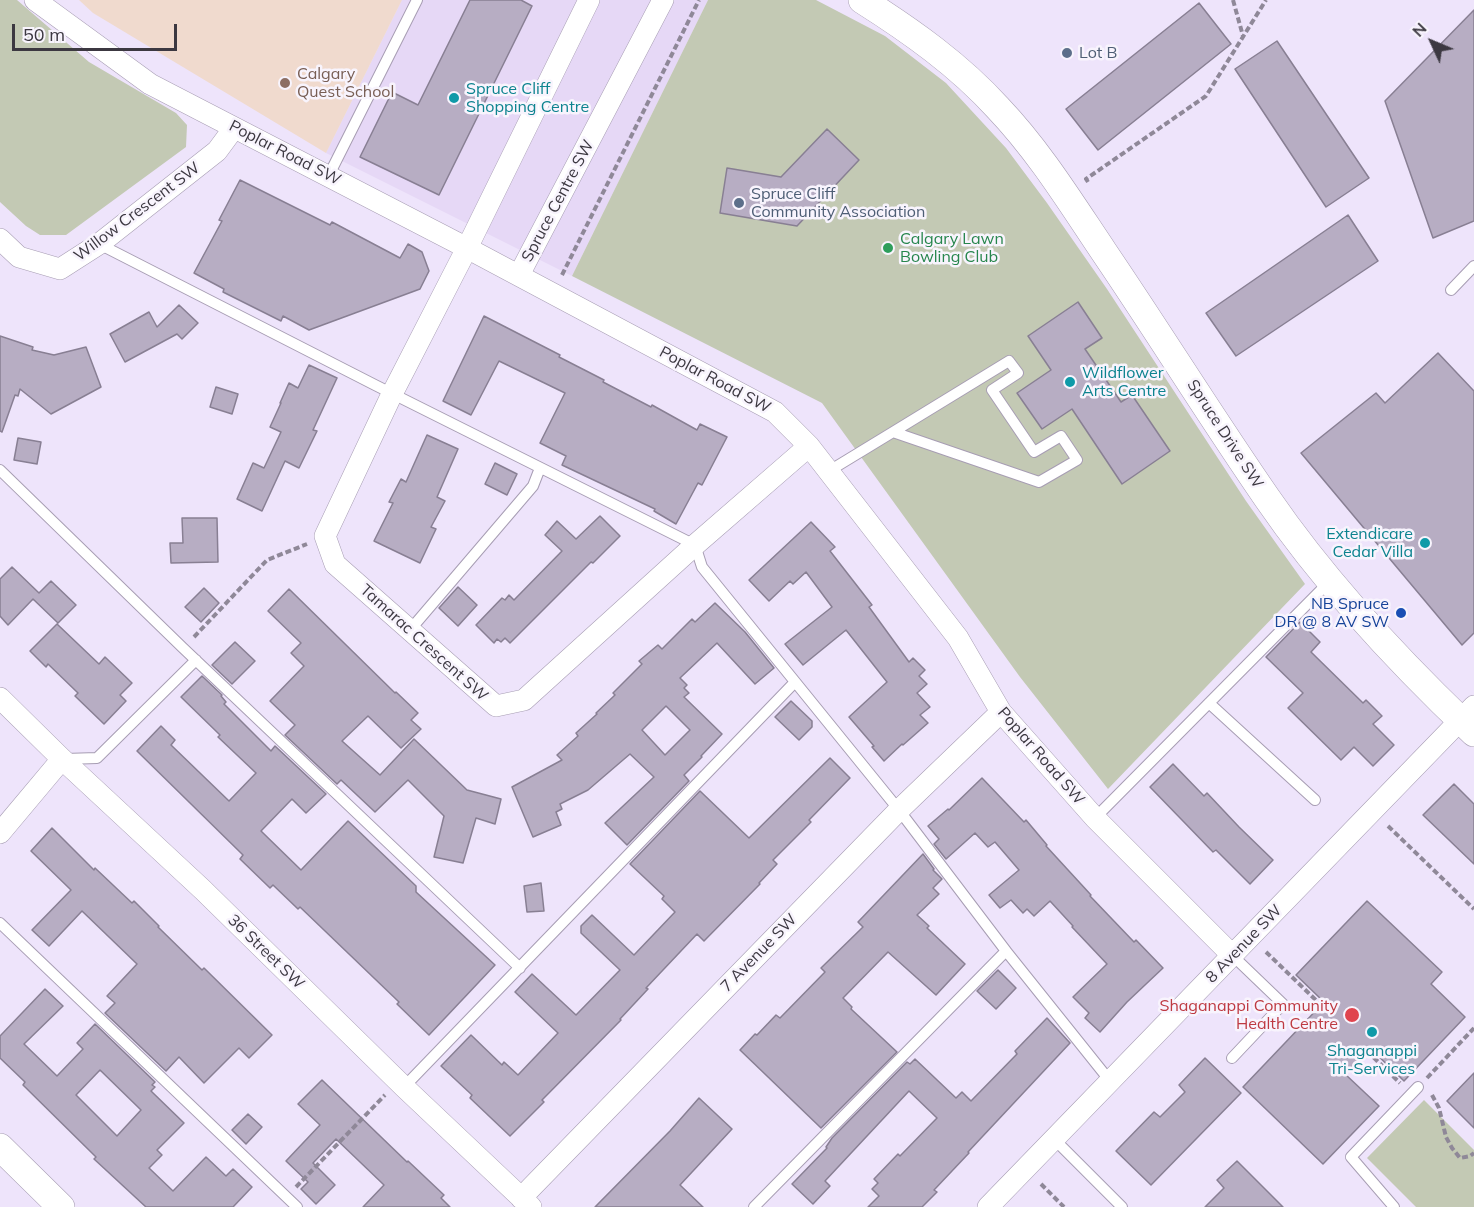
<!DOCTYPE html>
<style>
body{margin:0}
#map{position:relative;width:1474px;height:1207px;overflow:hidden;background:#eee4fb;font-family:Mulish,sans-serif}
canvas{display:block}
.north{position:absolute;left:1402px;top:12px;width:60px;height:60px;-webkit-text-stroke:4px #f8f4fd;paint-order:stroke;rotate:314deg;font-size:16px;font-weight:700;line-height:24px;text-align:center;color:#3c3841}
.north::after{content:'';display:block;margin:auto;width:21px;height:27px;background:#3c3841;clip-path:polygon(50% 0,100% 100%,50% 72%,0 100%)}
.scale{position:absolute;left:12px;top:24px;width:165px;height:27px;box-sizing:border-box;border:3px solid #3c3841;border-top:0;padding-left:8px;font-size:18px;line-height:21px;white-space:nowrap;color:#3c3841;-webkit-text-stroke:4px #f8f4fd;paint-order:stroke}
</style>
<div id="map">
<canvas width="1474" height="1207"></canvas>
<div class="north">N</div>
<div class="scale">50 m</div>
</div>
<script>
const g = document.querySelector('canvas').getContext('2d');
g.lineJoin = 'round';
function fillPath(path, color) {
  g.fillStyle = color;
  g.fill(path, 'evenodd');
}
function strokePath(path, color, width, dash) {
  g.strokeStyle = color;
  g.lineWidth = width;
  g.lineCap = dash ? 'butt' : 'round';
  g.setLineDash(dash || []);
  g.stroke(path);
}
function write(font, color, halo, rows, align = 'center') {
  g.font = font + ' Mulish,sans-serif';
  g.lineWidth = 5;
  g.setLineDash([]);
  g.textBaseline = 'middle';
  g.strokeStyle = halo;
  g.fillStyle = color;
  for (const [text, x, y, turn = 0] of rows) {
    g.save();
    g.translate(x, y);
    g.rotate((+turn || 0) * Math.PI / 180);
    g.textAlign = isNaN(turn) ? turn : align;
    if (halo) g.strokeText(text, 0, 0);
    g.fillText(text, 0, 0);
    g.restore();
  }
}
fillPath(new Path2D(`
 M402,0H708L572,276L326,153Z`), '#e6d8f6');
fillPath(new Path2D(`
 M79,0H402L326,153L93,13Z`), '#f0dace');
fillPath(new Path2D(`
 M0,0H17L89,62L176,113L187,125L186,147L66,235H40L26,226L0,202Z
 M708,0H816L885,36L946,83L1006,148L1047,203L1107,289L1246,501L1305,584L1108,789L1020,677L822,403L572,276Z
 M1424,1100L1474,1150V1207H1416L1367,1158Z`), '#c3c9b4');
const building = new Path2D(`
 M470,0H521L532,6L439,195L360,157L392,92L418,105Z
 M1199,3L1231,44L1098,150L1066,109Z
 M1474,10V221L1433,238L1385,101Z
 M1277,41L1369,178L1326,207L1235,69Z
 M827,129L859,160L797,226L720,213L727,168L781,177Z
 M240,180L330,225L332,222L400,258L408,244L422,252L429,271L420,289L309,330L283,316L281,321L223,292L224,289L194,273L222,221L219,220Z
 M1348,215L1378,261L1236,356L1206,313Z
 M1078,302L1102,338L1085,349L1121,402L1132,395L1170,451L1122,484L1072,409L1042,429L1017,393L1051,370L1028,336Z
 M179,305L198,323L182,339L177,334L125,362L110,334L149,312L157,327Z
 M484,316L560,355L559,357L604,380L603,382L651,407L652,405L697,430L700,424L727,437L702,485L698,483L676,524L654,511L655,509L562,465L566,456L540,443L565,393L499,361L471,415L443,401Z
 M0,336L33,347L32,350L54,355L86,347L101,387L51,414L20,389L18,396L15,395L2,432L0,431Z
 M1438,353L1474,391V633L1462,645L1301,453L1376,393L1385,403Z
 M309,365L337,378L313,430L317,431L299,468L285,461L262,511L237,499L253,463L264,468L281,432L270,427L281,403H280L289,383L298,388Z
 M216,387L238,394L232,414L210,407Z
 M427,435L458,449L437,497L445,501L431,527L436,529L420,563L374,541L393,503L389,502L401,479L406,482Z
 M18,438L41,442L37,464L14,460Z
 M495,463L517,474L507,495L485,484Z
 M600,516L620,536L593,563L591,562L510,643L505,638L501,642L497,639L494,643L476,625L502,598L505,600L509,595L514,600L562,551L545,535L557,521L576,539Z
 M182,518H217L218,562L171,563L170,543H183Z
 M811,522L835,547L830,551L872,605L869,607L909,662L913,658L925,670L919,676L927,684L917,693L930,707L920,715L928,723L903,745L902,744L884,761L872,747L874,746L849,717L887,682L846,630L803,665L785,644L832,607L806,572L793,584L790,581L769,601L749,580Z
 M12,567L39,593L51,581L76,605L58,623L33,599L8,625L0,616V579Z
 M458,587L477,605L458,626L439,608Z
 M204,588L219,603L201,622L185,607Z
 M289,589L395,693L396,692L418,713L411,720L421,729L401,748L368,716L342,741L380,775L414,739L467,790L501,799L495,824L476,818L463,863L434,857L444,816L408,780L375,812L341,780L337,784L285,735L295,725L270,701L304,666L291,653L301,643L268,611Z
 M715,603L745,632L774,668L755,684L717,643L680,678L687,685L684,688L689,693L684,697L722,734L701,756L702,757L684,775L689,781L627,845L605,823L654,777L630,754L588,790L560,804L562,809L556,812L561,825L533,837L512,787L562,760L557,755L578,736L576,733L597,714L596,713L615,695L613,693L642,664L639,661L658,645L662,649L692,619L695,622ZM666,706L690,730L665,755L642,730Z
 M1300,622L1320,642L1311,652L1363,703L1366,700L1382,716L1373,724L1394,745L1373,766L1354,747L1341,760L1288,708L1303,693L1266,657Z
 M57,624L99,664L105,657L132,683L120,695L126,701L104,724L75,696L78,693L48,664L46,667L30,651Z
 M235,642L255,661L232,684L212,665Z
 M202,676L222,695L221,696L226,702L224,704L271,751L275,746L326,794L306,813L292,799L261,831L301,870L348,821L416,886V892L495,965L429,1035L397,1004L399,1002L300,907L298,909L273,885L270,888L240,859L243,855L137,751L161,726L175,740L171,745L229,801L256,773L218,737L220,735L181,697Z
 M791,701L812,721V727L799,740L775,717Z
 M830,758L850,778L809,820L811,822L773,860L777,864L759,883L760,884L704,941L697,934L646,988L648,989L620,1019L621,1020L542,1100L544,1102L510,1136L470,1098L472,1095L441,1066L471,1035L502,1065L504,1062L518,1075L558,1033L515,992L532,974L576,1015L620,970L581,933V926L592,915L634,955L675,912L662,899L664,896L630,864L700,791L749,838Z
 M1173,764L1204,796L1207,793L1239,827L1273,860L1250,884L1216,850L1213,852L1150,787Z
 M982,778L1024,822L1026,820L1047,845L1046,846L1091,895L1090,896L1134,942L1136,940L1163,968L1127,1002L1100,1032L1085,1018L1089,1013L1073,997L1107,964L1072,927L1073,926L1050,901L1034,916L1027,909L1023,913L1011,900L1000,908L989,895L1019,870L995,842L988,847L975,833L946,859L934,844L939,839L928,826L948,809L949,810Z
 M1454,784L1474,804V864L1423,815Z
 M52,828L94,870L95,868L132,903L134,901L159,926L158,927L202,970L204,968L272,1035L249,1058L239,1048L204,1083L179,1057L166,1071L105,1013L115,1003L107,996L137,964L82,911L49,946L32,930L71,890L31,851Z
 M923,854L934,869L933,870L942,879L933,888L939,894L917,915L929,926L927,928L965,964L936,995L888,952L843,998L852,1007L851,1009L897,1052L821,1128L740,1050L755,1034L757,1035L776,1015L780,1018L825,972L821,968L863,927L858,922Z
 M541,883L544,911L527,912L524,886Z
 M1367,901L1442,972L1431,984L1465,1017L1404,1081L1370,1048L1345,1074L1379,1106L1323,1164L1243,1087L1324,1002L1296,975Z
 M998,970L1016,988L996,1009L977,991Z
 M45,989L63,1006L24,1044L57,1076L83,1049L77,1043L95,1024L155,1082L152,1085L155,1087L151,1091L184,1123L157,1150L162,1155L149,1168L173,1191L206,1157L226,1176L233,1169L252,1187L233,1207H146L94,1159L96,1157L23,1085L25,1082L0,1058V1036ZM100,1070L141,1110L117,1136L76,1095Z
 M1047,1018L1070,1043L968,1152L969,1153L934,1190L937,1192L922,1207H868L879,1196L872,1189L878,1183L874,1179L898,1154L900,1156L937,1118L909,1091L825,1181L830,1186L813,1204L792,1184L827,1148L826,1147L832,1138L907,1062L910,1064L915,1059L956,1098L962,1092L971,1101L1017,1054L1015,1051Z
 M1205,1058L1241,1093L1151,1185L1116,1151L1154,1112L1160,1117L1185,1092L1179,1085Z
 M1474,1073V1128L1447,1101Z
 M322,1080L407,1162L408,1161L444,1195L441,1198L450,1207H363L384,1185L336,1139L313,1163L335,1185L316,1204L301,1189L308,1182L286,1161L320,1125L298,1104Z
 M699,1098L732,1129L680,1185L703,1207H595L670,1131Z
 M248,1114L262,1127L246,1144L232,1130Z
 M1237,1161L1283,1207H1205L1224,1188L1217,1180Z`);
fillPath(building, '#b7adc3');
strokePath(building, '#887f93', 1.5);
const service = new Path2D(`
 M329,175L417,0
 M99,244L375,385L695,545L702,567L899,810L1006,951L754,1207
 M1451,290L1474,266
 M0,470L183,648L520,968
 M829,471L893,432L1039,482L1077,460L1061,436L1034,452L992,390L1018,373L1009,361L893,432
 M410,630L533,486L540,468
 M1209,703L1315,800
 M65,759L97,758L196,660
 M1095,818L1329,582
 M0,923L297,1207
 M1006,951L1110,1081
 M1232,1058L1283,1004L1232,955
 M404,1087L795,682
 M1054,1139L1122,1207
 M1394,1207L1351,1157L1418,1087`);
const minor = new Path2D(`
 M35,0L150,84L467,248L775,412L809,446L958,638L1001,712L1095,818L1232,955
 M589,0L467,248L392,394L325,536L335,564L496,706L524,700L695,545L809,446
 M0,239L19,257L60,269L99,244L217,151L234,128
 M519,275L663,0
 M0,698L62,759L203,890L404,1087L531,1207
 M0,833L62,759
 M521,1198L899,810L1001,712
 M988,1207L1474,706`);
const tertiary = new Path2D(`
 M862,0C911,31 959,65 998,108C1039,151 1071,203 1104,252C1159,333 1211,417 1267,498C1326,584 1398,661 1474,733
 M0,1147L61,1207`);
strokePath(service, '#a79db3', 12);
strokePath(minor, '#a79db3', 22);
strokePath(tertiary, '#a79db3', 28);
strokePath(new Path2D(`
 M1233,0L1243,36
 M1088,182L1086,179L1206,96L1266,0
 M562,275L699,0
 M194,637L267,560L307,544
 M1388,826L1474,909
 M1266,952L1321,1005
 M1367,1051L1400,1083
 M1427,1078L1474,1028
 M1432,1095L1439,1108L1446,1137L1452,1148L1460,1158L1470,1156L1474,1153
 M1041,1184L1064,1207
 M296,1187L385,1095`), '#8f8898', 4, [6, 3]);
strokePath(service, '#fff', 10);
strokePath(minor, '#fff', 21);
strokePath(tertiary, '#fff', 27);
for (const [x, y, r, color] of [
 [1067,53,6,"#5c6f8a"],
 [285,83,6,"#8d6e63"],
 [454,98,6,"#0f9aa8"],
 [739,203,6,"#5c6f8a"],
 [888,248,6,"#2e9e5b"],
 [1070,382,6,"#0f9aa8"],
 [1425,543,6,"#0f9aa8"],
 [1401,613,6,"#1a4fb4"],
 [1352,1015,8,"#e0444e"],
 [1372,1032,6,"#0f9aa8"]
]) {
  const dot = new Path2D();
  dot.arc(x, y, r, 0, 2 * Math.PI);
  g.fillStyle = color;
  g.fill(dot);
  strokePath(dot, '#f8f4fd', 2);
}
write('16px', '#4e5e75', '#f8f4fd', [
 ["Lot B",1079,53],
 ["Spruce Cliff",751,194],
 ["Community Association",751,212]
], 'left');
write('16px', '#785e54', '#f8f4fd', [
 ["Calgary",297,74],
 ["Quest School",297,92]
], 'left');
write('16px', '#0d838f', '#f8f4fd', [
 ["Spruce Cliff",466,89],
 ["Shopping Centre",466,107],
 ["Wildflower",1082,373],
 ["Arts Centre",1082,391],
 ["Extendicare",1413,534,"right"],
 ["Cedar Villa",1413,552,"right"],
 ["Shaganappi",1372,1051,"center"],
 ["Tri-Services",1372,1069,"center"]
], 'left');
write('16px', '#3c3841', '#f8f4fd', [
 ["Poplar Road SW",285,153,27],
 ["Spruce Centre SW",558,201,-62],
 ["Willow Crescent SW",137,212,-37],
 ["Poplar Road SW",715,380,28],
 ["Spruce Drive SW",1225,434,57],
 ["Tamarac Crescent SW",424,643,42],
 ["Poplar Road SW",1041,756,49],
 ["8 Avenue SW",1244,944,-46],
 ["36 Street SW",266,952,44],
 ["7 Avenue SW",759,953,-46]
]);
write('16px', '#27864d', '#f8f4fd', [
 ["Calgary Lawn",900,239],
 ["Bowling Club",900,257]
], 'left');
write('16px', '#164399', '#f8f4fd', [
 ["NB Spruce",1389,604],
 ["DR @ 8 AV SW",1389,622]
], 'right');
write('16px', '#be3a42', '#f8f4fd', [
 ["Shaganappi Community",1338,1006],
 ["Health Centre",1338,1024]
], 'right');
</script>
